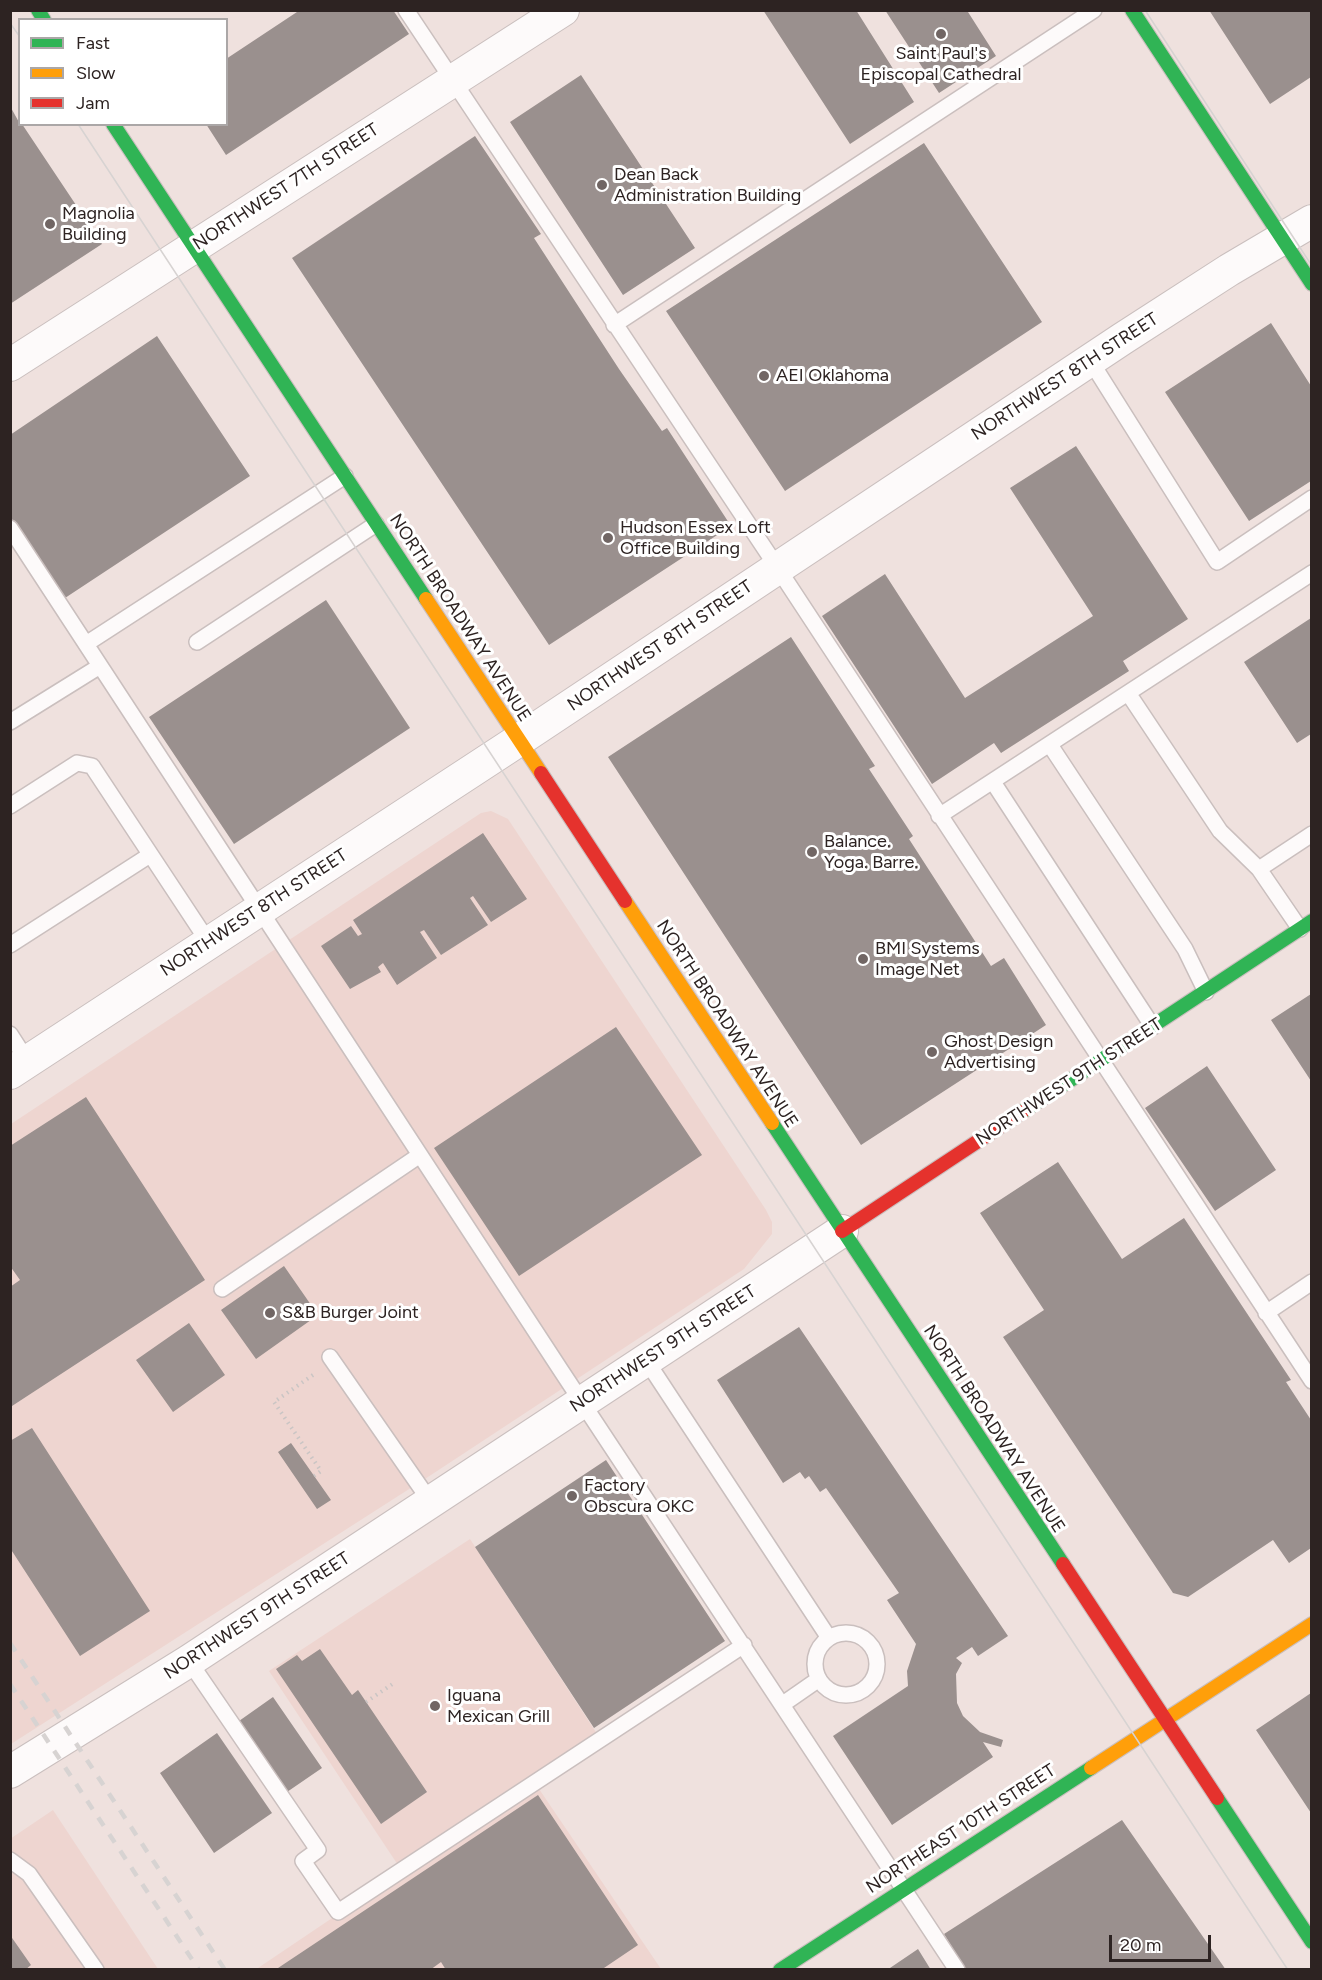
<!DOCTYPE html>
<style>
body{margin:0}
#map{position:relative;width:1322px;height:1980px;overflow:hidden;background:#efe1de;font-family:Figtree,sans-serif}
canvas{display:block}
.frame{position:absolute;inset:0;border:12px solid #2d2322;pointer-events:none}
.legend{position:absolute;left:18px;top:18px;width:210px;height:108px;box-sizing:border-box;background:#fff;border:2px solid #aba7a7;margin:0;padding:8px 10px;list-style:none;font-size:18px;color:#2d2322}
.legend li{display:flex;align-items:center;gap:12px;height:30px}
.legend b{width:30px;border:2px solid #aba7a7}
.scale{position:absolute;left:1109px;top:1935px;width:102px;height:27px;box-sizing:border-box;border:3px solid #2d2322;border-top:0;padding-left:8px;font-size:18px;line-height:21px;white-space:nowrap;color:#2d2322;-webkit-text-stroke:4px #fff;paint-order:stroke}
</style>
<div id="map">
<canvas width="1322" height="1980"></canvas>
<div class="frame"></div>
<ul class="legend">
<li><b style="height:8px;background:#30b455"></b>Fast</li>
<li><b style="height:8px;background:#ff9f0a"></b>Slow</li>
<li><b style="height:8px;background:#e5322d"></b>Jam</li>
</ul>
<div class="scale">20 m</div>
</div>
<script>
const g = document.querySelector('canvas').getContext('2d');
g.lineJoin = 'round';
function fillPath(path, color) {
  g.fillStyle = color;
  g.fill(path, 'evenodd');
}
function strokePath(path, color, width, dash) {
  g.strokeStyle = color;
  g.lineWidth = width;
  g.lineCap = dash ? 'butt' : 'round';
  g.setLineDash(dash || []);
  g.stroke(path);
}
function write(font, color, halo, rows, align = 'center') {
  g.font = font + ' Figtree,sans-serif';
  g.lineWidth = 6;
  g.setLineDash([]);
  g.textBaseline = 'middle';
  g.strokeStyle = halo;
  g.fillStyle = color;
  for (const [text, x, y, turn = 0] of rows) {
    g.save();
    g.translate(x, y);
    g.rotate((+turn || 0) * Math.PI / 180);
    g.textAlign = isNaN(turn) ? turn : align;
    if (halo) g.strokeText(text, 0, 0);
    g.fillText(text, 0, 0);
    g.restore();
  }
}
fillPath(new Path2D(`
 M491,811L508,819L766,1210L772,1222V1234L744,1269L431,1475L11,1744V1124L481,813Z
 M470,1539L601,1740L535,1783L661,1969L255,1970L402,1871L269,1671Z
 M53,1810L158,1969H11L10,1839Z`), '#eed5d0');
fillPath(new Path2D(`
 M300,10H393L409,34L226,155L206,124H226V59Z
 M763,10H856L914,102L850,144Z
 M885,10H970L968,12L996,56L939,93Z
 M1209,10H1311V77L1270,104Z
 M581,75L695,248L623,295L510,122Z
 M10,106L20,124H22L102,244L10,304Z
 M475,136L541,234L534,238L619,369L662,431L667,428L731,526L549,645L292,258Z
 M924,143L1042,322L785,491L666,311Z
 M1271,323L1311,386V481L1249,521L1165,392Z
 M157,336L250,476L65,598L10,518V435Z
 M1076,446L1188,619L1123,661L1129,671L1001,753L994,743L932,784L822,616L885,574L965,698L1093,616L1010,488Z
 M326,600L410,728L234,844L149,717Z
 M1311,618V734L1297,743L1244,662Z
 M791,637L875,766L869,769L913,836L909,839L991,966L1004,958L1046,1025L861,1145L608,757Z
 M483,833L527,899L491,922L473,896L470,898L488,925L441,955L424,930L420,932L437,958L397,985L383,963L378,967L381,972L350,989L321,946L351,926L358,936L362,934L353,920Z
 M1311,994V1081L1271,1020Z
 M616,1027L702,1155L519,1276L434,1148Z
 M1207,1066L1276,1170L1215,1211L1145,1108Z
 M86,1097L205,1280L12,1406L10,1287L20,1280L10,1266V1146Z
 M1058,1162L1122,1259L1184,1218L1291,1380L1286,1382L1311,1420V1548L1289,1563L1273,1540L1188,1597L1173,1593L1003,1337L1044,1310L980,1213Z
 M284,1266L318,1315L256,1359L221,1310Z
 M189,1323L225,1375L173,1412L136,1360Z
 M799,1327L1008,1636L978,1656L972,1647L956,1658L962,1663L956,1674L957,1703L963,1716L980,1732L1003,1740L1001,1747L983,1742L993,1757L892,1825L833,1736L908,1686L907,1671L916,1644L887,1600L899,1593L826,1488L820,1492L809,1476L805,1479L800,1472L783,1483L717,1380Z
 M32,1428L150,1611L80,1656L10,1548V1441Z
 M291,1443L331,1500L317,1509L278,1452Z
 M606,1460L725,1641L594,1728L475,1547Z
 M320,1649L352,1695L358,1690L427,1792L381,1824L276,1669L297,1655L302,1661Z
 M1311,1693V1813L1256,1730Z
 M273,1697L322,1768L287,1792L239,1721Z
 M217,1733L272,1813L214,1853L160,1773Z
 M538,1795L638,1945L601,1970H446L441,1962L430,1970H279L278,1968Z
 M1122,1820L1226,1970H966L944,1934Z
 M10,1935L31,1965L25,1970H10Z
 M918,1949L931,1970H887Z`), '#9a908e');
const lane = new Path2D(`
 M406,10L777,567L1312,1381
 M614,325L1094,10
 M1090,360L1217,562L1312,498
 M10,528L562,1372L957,1970
 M197,642L376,524
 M86,644L345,476
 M1128,693L1220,831L1259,869
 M10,722L100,666
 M1050,745L1185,949L1206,992
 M993,782L1153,1027
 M10,806L77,763L92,766L209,943
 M939,816L1312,573
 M1300,929L1259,869L1312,834
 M10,945L150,855
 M10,1034L28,1062
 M222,1289L420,1155
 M1266,1313L1312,1282
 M330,1357L430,1501
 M646,1360L829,1638
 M815 1664a31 31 0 1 1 62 0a31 31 0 1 1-62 0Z
 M189,1661L318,1850L303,1861L338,1912L744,1645
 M783,1704L819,1679
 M10,1860L29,1874L96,1970`);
const street = new Path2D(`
 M10,365L563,10
 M10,1073L519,740L1122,339L1229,270L1312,221
 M10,1772L189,1661L842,1231`);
const fast = new Path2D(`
 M38,10L44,20
 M1132,10L1312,284
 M113,124L426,599
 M1022,1112L1312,921
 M772,1123L1063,1564
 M1217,1798L1312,1942
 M780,1970L1091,1768`);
const slow = new Path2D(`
 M426,599L541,773
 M625,901L772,1123
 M1091,1768L1312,1624`);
const jam = new Path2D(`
 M541,773L625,901
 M842,1231L1022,1112
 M1063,1564L1217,1798`);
strokePath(lane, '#cabfbe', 18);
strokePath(street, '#cabfbe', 34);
strokePath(fast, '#cabfbe', 16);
strokePath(slow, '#cabfbe', 16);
strokePath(jam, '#cabfbe', 16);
strokePath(new Path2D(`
 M313,1375L274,1402L321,1471L314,1476
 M366,1702L394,1683`), '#cac5c4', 4, [1.5, 4.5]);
strokePath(lane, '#fdfafa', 15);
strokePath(street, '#fdfafa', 32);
strokePath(fast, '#30b455', 14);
strokePath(slow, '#ff9f0a', 14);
strokePath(jam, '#e5322d', 14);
strokePath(new Path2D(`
 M1145,10L1312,266
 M10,23L20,37
 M78,124L1288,1970`), '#d7d3d2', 1.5);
strokePath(new Path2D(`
 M10,1643L225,1970
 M10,1684L199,1970`), '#d7d3d2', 4.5, [10, 10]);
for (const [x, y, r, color] of [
 [941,34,6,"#716664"],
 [602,185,6,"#716664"],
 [50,224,6,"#716664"],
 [764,376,6,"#716664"],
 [608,538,6,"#716664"],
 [812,852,6,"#716664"],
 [863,959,6,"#716664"],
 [932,1052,6,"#716664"],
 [270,1313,6,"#716664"],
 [572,1496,6,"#716664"],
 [435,1706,6,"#716664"]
]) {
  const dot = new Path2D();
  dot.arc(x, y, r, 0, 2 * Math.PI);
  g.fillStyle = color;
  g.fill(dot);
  strokePath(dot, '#fff', 2);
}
write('18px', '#2d2322', '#fff', [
 ["Saint Paul's",941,54,"center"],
 ["Episcopal Cathedral",941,75,"center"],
 ["Dean Back",614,175],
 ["Administration Building",614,196],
 ["Magnolia",62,214],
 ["Building",62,235],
 ["AEI Oklahoma",776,376],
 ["Hudson Essex Loft",620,528],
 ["Office Building",620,549],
 ["Balance.",824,842],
 ["Yoga. Barre.",824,863],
 ["BMI Systems",875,949],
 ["Image Net",875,970],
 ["Ghost Design",944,1042],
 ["Advertising",944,1063],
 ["S&B Burger Joint",282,1313],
 ["Factory",584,1486],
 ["Obscura OKC",584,1507],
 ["Iguana",447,1696],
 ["Mexican Grill",447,1717]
], 'left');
write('18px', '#2d2322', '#fff', [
 ["NORTHWEST 7TH STREET",286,187,-33],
 ["NORTHWEST 8TH STREET",1065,377,-33],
 ["NORTH BROADWAY AVENUE",460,618,57],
 ["NORTHWEST 8TH STREET",660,646,-34],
 ["NORTHWEST 8TH STREET",254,913,-33],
 ["NORTH BROADWAY AVENUE",727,1024,57],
 ["NORTHWEST 9TH STREET",1069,1082,-33],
 ["NORTHWEST 9TH STREET",663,1349,-33],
 ["NORTH BROADWAY AVENUE",994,1429,57],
 ["NORTHWEST 9TH STREET",257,1616,-33],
 ["NORTHEAST 10TH STREET",961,1829,-33]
]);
</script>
